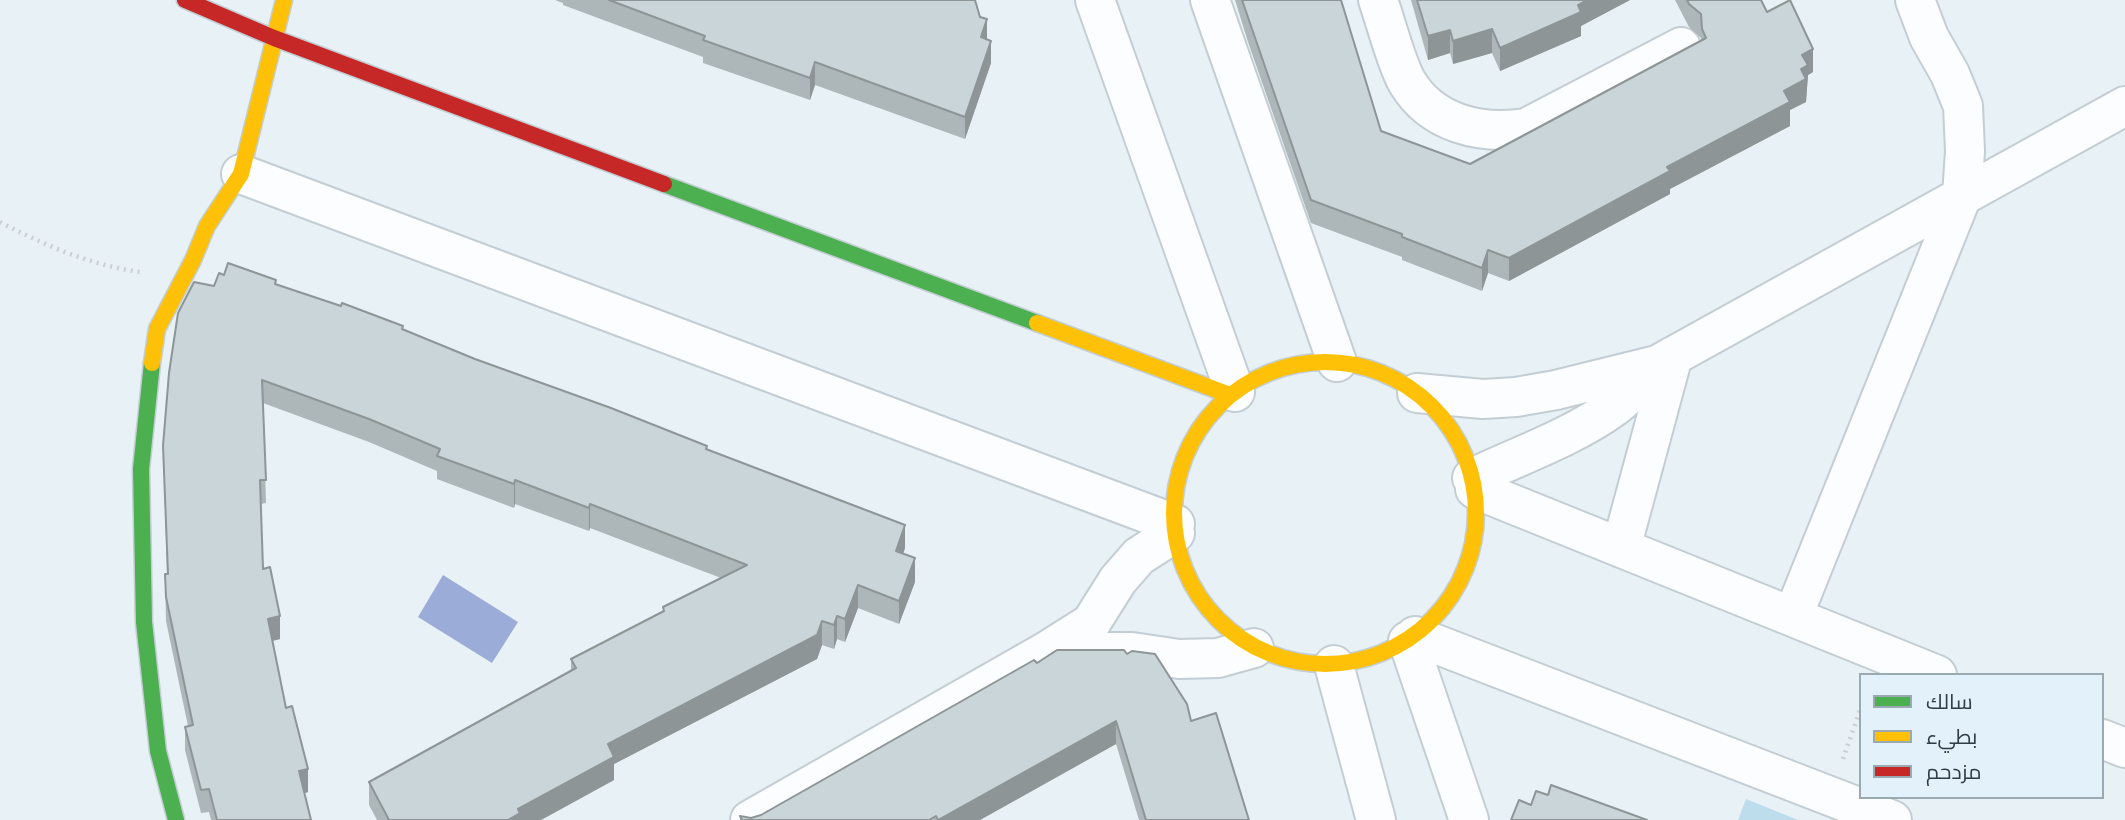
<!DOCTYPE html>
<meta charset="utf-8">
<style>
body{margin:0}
#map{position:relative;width:2125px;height:820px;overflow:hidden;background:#e8f1f5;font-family:Inter,Cairo,sans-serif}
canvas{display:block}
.legend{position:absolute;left:1859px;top:673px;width:245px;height:126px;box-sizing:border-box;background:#e3f2fa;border:2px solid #9baab2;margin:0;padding:9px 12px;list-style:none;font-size:21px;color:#2e3d45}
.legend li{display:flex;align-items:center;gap:14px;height:35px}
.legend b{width:35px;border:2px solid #9baab2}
</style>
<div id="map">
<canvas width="2125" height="820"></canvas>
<ul class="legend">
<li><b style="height:9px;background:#4caf50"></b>سالك</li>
<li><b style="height:9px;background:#ffc107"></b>بطيء</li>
<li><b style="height:9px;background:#c62828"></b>مزدحم</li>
</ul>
</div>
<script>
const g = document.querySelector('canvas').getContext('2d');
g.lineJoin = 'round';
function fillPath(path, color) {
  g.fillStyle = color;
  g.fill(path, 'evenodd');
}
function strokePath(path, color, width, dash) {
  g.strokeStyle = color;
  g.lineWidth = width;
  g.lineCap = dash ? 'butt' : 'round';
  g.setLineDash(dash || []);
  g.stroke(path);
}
fillPath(new Path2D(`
 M1746,799L1798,820H1738Z`), '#bddded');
fillPath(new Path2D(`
 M443,575L518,622L492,663L418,617Z`), '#9bacd8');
const street = new Path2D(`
 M1095,0L1235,392
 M1210,0L1337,362
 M1378,0C1386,22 1396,63 1407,82C1432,124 1481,135 1526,128L1681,47
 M241,174L1175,524
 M1417,393L1483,399L1516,397L1556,390L1657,365L2125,106
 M1472,478C1518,456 1573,437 1614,407C1630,395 1643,380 1657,365
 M1475,489L1937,675
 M1621,548L1673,356
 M1793,616L1962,196L1965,151L1963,106L1950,74L1929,37L1915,0
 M1415,636L1892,820
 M1408,641L1469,820
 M1075,652H1132L1179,659L1218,658L1254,648
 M1334,665L1376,820
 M2102,739L2125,748
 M750,820L1045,652L1091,623L1118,580L1139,556L1175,533`);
const fast = new Path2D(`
 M664,184L1037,323
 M152,363L141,469L144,622L158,751L176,820`);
const slow = new Path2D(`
 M1037,323L1230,395
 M1174 513a151 151 0 1 1 302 0a151 151 0 1 1-302 0Z
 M152,363L157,329L193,260L207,226L241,174L284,0`);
const jam = new Path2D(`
 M185,0L274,38L664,184`);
strokePath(street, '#c3ced4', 42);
strokePath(fast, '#c3ced4', 19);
strokePath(slow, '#c3ced4', 19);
strokePath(jam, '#c3ced4', 19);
strokePath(new Path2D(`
 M0,222C44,245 90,265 140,272
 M1843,759L1861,707`), '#ccd0d2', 4.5, [2, 5]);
strokePath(street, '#fcfdfe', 38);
strokePath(fast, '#4caf50', 16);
strokePath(slow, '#ffc107', 16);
strokePath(jam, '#c62828', 16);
fillPath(new Path2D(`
 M555,0H975L987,39L991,63L965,139L815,85L810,100L703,63V57L563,5V3Z
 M1235,0H1341L1381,131L1470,164L1701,40V38L1689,27L1675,0H1761L1767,12L1813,72L1808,75L1806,102L1790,110V126L1670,189V194L1509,281L1488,273L1482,291L1402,260V257L1311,223L1248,42Z
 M1411,0H1630L1581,26V36L1500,71L1492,53L1453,64L1450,53L1428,60Z
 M224,275L276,284L403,329L475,359L707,450L905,548L903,554L915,582L899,624L858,608L845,642L837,639L834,649L822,645L817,659L614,764V780L541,820H377L369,805V782L571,671V659L663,611V607L721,578L590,528L589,531L515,504L514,508L437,479V471L369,442L263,403L266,503L261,504L263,569L280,639L272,641L286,708L308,792L304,793L311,820H211L209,812L201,813L185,750V727L188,726L166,621L165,574H167L163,446L214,286Z
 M1127,654L1191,721L1249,820H1139L1116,744L980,820H740V816L751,818L761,815L1037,663Z`), '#adb7ba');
fillPath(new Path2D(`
 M1587,0H1630L1581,26V36L1500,71V48Z
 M987,19V42L981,37Z
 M1492,29V53L1453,64V41Z
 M1450,30V53L1428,60V36Z
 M991,41V63L965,139V117Z
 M1813,49V72L1808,75L1806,102L1790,110V126L1670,189V194L1509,281V258L1667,167L1784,91L1801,69L1802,55Z
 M815,62V85L810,100V78Z
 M1488,250V273L1482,291V268Z
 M515,480V504L514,508V484Z
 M590,504V528L589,531V508Z
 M905,525V548L896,574V551Z
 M915,558V582L899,624V601Z
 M858,585V608L845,642V619Z
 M280,616V639L268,642V619Z
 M837,616V639L834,649V625Z
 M822,621V645L817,659L614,764V780L541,820H508L518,809L608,744Z
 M1116,721V744L980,820H938Z
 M308,769V792L299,795V771Z`), '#8d9597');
const building = new Path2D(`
 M609,0H975L980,17L987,19L981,37L991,41L965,117L815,62L810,78L703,40L705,36Z
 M1242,0H1341L1381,131L1470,164L1706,38L1702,29L1701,14L1689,4L1687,0H1761L1767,12L1790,0L1813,49L1802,55L1808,65L1801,69L1806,79L1784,91L1790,102L1667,167L1670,171L1509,258L1488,250L1482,268L1402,237V234L1311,200Z
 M1417,0H1587L1578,5L1581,12L1500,48L1492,29L1453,41L1450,30L1428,36Z
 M228,263L276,280L275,284L341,306L342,303L403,326L402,329L475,359L611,408L707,446L706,449L905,525L896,551L915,558L899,601L858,585L845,619L837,616L834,625L822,621L817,635L608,744L614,757L518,809L520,813L508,820H389L369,782L576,668L571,659L664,611L663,607L747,565L590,504L589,508L515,480L514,484L437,456L440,449L369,419L262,380L266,480H260L263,569L270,567L280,616L268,619L286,708L292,706L308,769L299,771L311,820H217L209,789L201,790L185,727L193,725L166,597L165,574H168L163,446L169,373L178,313L194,282L214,286L219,273L224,275Z
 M1057,650H1124L1127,654L1132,651L1155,654L1187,704L1191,721L1216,713L1249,820H1146L1116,721L938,820L936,816L929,820H742L740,816L751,818L761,815L1034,660L1037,663Z
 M1551,785L1647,820H1511L1519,800L1531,805L1536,791L1548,795Z`);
fillPath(building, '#c9d5d8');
strokePath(building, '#8d9597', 2);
</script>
